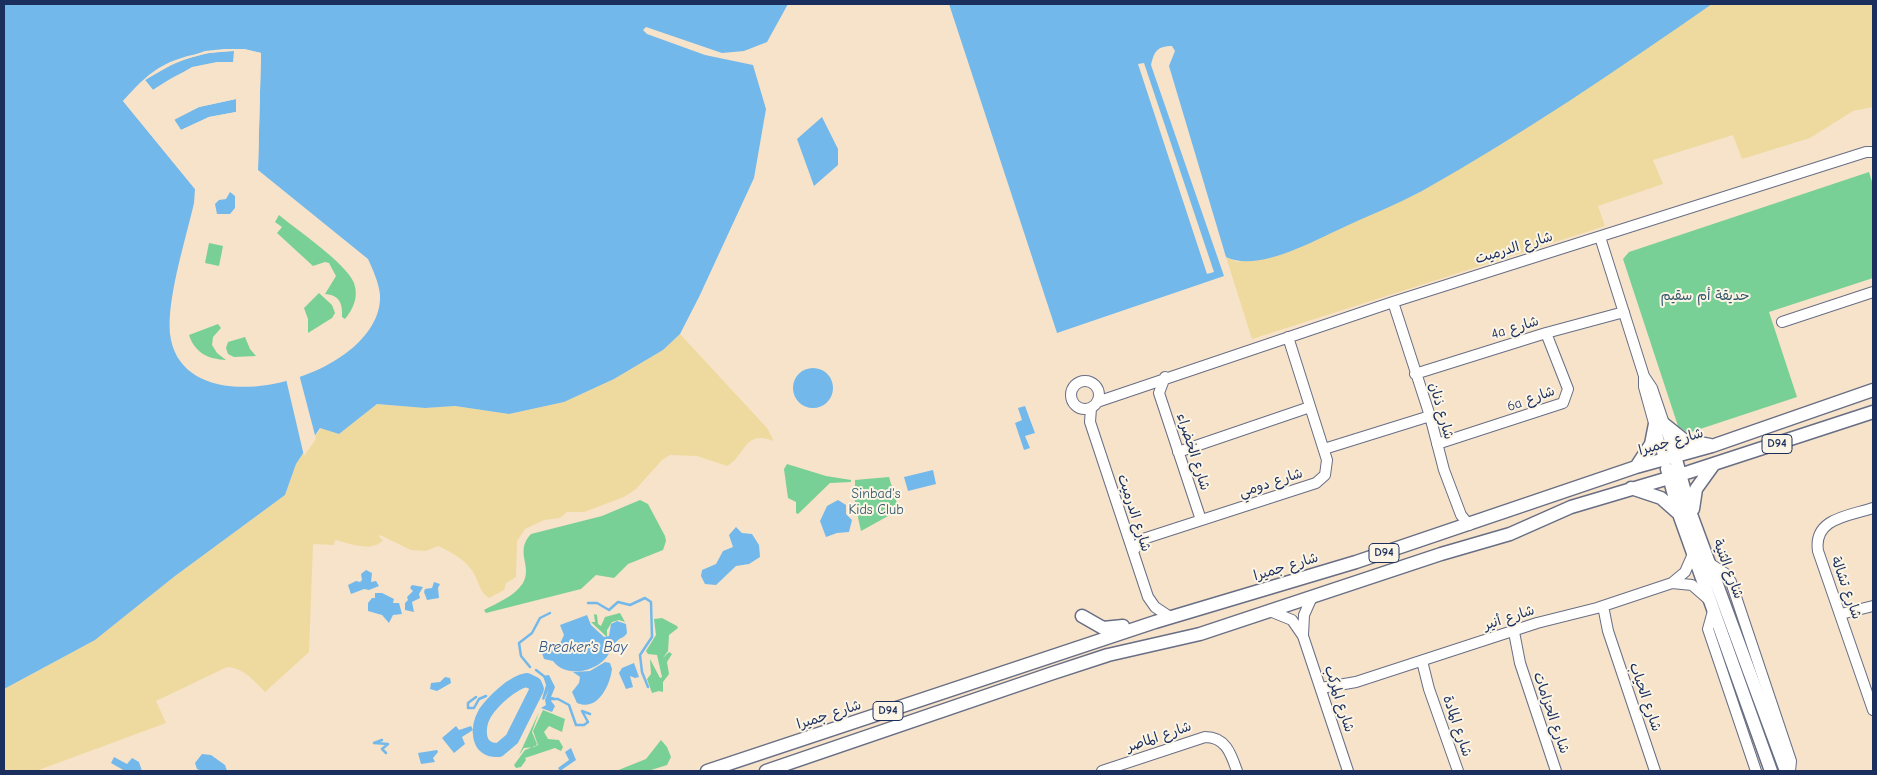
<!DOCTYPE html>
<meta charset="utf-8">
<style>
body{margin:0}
#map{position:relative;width:1877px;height:775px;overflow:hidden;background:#f6e3ca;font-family:"Comic Neue",sans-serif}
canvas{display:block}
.frame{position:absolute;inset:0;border:5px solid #1b2f5e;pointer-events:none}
</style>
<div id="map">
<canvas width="1877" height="775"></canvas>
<div class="frame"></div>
</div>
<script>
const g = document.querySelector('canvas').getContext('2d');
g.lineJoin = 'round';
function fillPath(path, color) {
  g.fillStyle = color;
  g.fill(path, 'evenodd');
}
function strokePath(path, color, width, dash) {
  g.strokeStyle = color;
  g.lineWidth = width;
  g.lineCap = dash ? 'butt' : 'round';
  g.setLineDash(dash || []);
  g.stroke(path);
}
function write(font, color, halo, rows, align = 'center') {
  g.font = font + ' "Comic Neue","Playpen Sans Arabic",sans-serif';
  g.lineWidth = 4;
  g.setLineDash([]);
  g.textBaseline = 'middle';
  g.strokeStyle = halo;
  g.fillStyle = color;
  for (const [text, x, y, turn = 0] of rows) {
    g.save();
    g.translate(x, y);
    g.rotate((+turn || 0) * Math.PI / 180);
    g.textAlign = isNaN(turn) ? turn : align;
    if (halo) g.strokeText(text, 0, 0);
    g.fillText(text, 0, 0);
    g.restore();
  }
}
fillPath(new Path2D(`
 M1869,172L1873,185V278L1769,312L1797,397L1688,433L1678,426L1623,259L1629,252Z
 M279,215C297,230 347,264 354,283C359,297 353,309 345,319L342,317C343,303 339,295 325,294L336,276L329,263L325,262L313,266L277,233L282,227L275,222Z
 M209,243L223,246L219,266L205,263Z
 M319,293L332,305L335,313L332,318L308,333V319L304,308Z
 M218,324L221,328L213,337L212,345L217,353L226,360C208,359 195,353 189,335Z
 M245,337L250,349L256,356L234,357L228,354L226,348L228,342Z
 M787,464L826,476L851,480V482L830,483L798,514L796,513V502L788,498L784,469Z
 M889,477L899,510L861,531L855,504V480Z
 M640,500L648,504L665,536L666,541L663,550L628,564L614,578L596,575L581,589L486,613L484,610C497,603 515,596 523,583C533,566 514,552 531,534L602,516Z
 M620,613L625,622L619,620L612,622L607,630V637L591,622H595L594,614L597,615L598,624L601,626L605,617Z
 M662,618L677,626L678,628L669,635L668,651L663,658L669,652L672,654L667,662L669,674L663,682V692L659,691L652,693L647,679L651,674L650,659L660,678L662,677L657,655L648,654L646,651L656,635L654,619Z
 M543,710L565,719L562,732L549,726L544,732L548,739L559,740L563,747L561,751L555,748L525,758L526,760L521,767L516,768L514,765L525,750L538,745L533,731Z
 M539,712L532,732L537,744L535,747L524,748L519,755Z
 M661,740L667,747L671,757L667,765L648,771H616L646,759Z`), '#78d096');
fillPath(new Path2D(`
 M1712,4H1873V107L1853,111L1810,138L1742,159L1733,135L1653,160L1663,184L1598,206L1605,226L1252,339L1226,257L1237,262L1302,246L1420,192L1496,147Z
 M680,334L767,428L774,441C744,429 746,455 727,466L697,456L670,455L662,460L636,489L624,497L584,512H567L560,518L544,520L525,529L517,541L516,577L506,583L504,590L489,598C479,592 479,581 473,572C465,559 451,552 438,546L426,551L411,550L380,535L379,537L383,540C372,553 349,543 335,540L334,545L313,544L309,652L265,692C253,680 244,668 227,667L156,701L166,723L36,771H4V689L95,640L175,576L285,495L296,464L321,428L339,434L377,404L425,408L455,406L509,414L564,402L614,379L663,350Z`), '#eeda9e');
fillPath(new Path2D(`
 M4,4H788L767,42L744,51L722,53L646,27L643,30L647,34L705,55L753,65L766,109L754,178L699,297L680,334L663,350L614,379L564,402L509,414L455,406L425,408L377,404L339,434L320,428L296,464L285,495L175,576L95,640L4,689ZM244,49L261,53L258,170L368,259C373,270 379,283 380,295C384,375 190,431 171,340C164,306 186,239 194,203L195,189L123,101C131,92 139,83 148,76C175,53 211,51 244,49Z
 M949,4H1712C1618,69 1522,135 1422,191C1396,205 1367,216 1340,229C1309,243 1258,272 1226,257L1169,66L1175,51L1172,46C1157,46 1154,52 1151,65L1224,276L1057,333Z
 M234,51V62C201,62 179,72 153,90L145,80C172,62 201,51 234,51Z
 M236,99V112L209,117L181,130L174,119L199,107Z
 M822,117L838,149V165L814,186L797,139Z
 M230,192L235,196V208L230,214H217L215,204L219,200L226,199Z
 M793 388a20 20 0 1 1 40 0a20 20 0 1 1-40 0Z
 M1025,406L1035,433L1025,436L1030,448L1024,450L1015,423L1022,420L1018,408Z
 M933,470L936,484L908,491L904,477Z
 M838,500L846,505V514L852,520L849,532L837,533L826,537L820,521L827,506Z
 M736,527L742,533L752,534L759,545L760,557L749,564L736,566L716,585L705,584L701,576L702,570L716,564L723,551L733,547L729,535Z
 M366,570L372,573L371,582L376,581L379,586L369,590L364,589L351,594L348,585L356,581L360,582L362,580L361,574Z
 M434,582L440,584L438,588L439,598L427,600L424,592L425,589L432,588Z
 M412,585L423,587L419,594L420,598L412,602L414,612L405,610V603L408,600L407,597L413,591L410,588Z
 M375,593H382L394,599L393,603H399L402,614L393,615L389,623L382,615L368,611V603L372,598H375Z
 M587,615L591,625L604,637L609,636L611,624L617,621L626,624L627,633C624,638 622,637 618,640C613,644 610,654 605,659C592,673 565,677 553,661L544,659L542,653L545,648L550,646L557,650L564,635L560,625Z
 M605,662L610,663L612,669C610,685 598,712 577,703L572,692L579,683L580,677L573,672L590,671Z
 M634,663L639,677L635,678L630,676L633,687L626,689L619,673L622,668Z
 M549,675L555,687L551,697H554L551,701L555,706L552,712L541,708L546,705L545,700L549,689L544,700L542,699L546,685L543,676Z
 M445,677L450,678L451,683L437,691L430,689L431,683L440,682Z
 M456,726L459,730L471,726L473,730L462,737L465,744L454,753L442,738Z
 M571,748L576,760L560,771L558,768L569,760L565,752Z
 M437,750L438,752L433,758L435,762L421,764L418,753Z
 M202,754L211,755L225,765L227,771H202L197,769L195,763Z
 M114,757L127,764L132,758L139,762L142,771H125L111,763Z`), '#73b8ea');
fillPath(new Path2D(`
 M224,49H244L261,53L258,170H256L255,153L258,55L237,51L235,65H217L193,70L153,92L144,83L126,101L165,146L197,187L195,189L123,101L149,75L165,65L205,51ZM234,51L233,62H217L192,67L153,90L145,80L178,61L208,53Z
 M1144,63L1214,272L1207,274L1138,64Z
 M236,96L238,99L237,114L210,119L181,133L171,120L172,117L198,104ZM236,99V112L209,117L181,130L174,120L199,107Z
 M299,374L316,439L304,456L286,379Z`), '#f6e3ca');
strokePath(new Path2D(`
 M588,603H597L609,610L618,602L630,605L645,598L651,602L652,637L640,655L642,672L648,687
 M530,667L521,656L519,643L532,633L540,618L550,613
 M536,670L545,677
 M476,697L468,703V708H474L479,699L486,696
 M551,699H558L569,705L576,725H584L588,722L582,711L590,714
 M382,740L374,743L388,744L382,749L386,753`), '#73b8ea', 2.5);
strokePath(new Path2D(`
 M527,680L535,684L537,689L512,739L499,750C476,752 477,727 485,713C493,701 513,682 527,680Z`), '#73b8ea', 14);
const minor = new Path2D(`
 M1600,237L1644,376L1652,388L1675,456
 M1393,302L1430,416L1444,470L1461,515L1469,525
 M1782,322L1873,292
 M1415,374L1546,333L1624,312
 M1165,377L1159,393L1201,520
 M1644,377V387L1664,459
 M1071 395a14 14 0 1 1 28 0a14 14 0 1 1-28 0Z
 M1097,402L1393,302L1866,152H1873
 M1091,408L1090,422L1148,597L1155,607L1170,617
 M1437,444L1563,403L1568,389L1546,333
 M1324,449L1430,416
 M1178,452L1310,407
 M1873,508C1849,516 1813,518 1818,551L1873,710
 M1133,551L1143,539L1316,483L1325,475L1327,460L1288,337
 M1709,563L1726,574L1731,582L1791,761L1790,771
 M1673,582L1685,572L1693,554
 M1603,606L1608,631L1655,771
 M1270,611L1292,620L1303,636L1348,771
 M1713,611L1708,629L1756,771
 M1841,614L1873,606
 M1514,632L1520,663L1556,771
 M1303,635L1304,615L1312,597
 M1422,661L1429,689L1458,771
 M1321,688L1356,682L1537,623L1597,608L1672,583L1692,585L1708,599
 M1102,771L1205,737C1226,737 1231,754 1237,771`);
const major = new Path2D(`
 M1664,424L1684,440L1710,445
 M1675,456L1692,517L1786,771
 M1636,467L1651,444L1655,424
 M1667,469L1679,514L1771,771
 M1631,488L1661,498L1678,513
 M1693,509L1696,489L1714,464
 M1082,616L1103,628L1123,626
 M707,771L1155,622L1356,562L1636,467L1712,446L1873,390
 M766,771L1050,674L1108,655L1200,634L1441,554L1510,534L1571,507L1689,472L1873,412`);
strokePath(minor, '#686e84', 12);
strokePath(major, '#686e84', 15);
strokePath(minor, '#fff', 10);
strokePath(major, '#fff', 12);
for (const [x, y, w] of [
 [1777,444,30],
 [1384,553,30],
 [888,711,30]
]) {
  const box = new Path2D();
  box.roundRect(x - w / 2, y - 9.5, w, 19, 4);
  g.fillStyle = '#fcf5e5';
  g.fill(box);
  strokePath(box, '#1b2f5e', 1);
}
write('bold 12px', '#1b2f5e', null, [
 ["D94",1777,444],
 ["D94",1384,553],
 ["D94",888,711]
]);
write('14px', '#1b2f5e', '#fcf5e5', [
 ["شارع الدرميت",1514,248,-17],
 ["4a شارع",1515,328,-17],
 ["6a شارع",1531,399,-20],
 ["شارع ذنان",1441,411,74],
 ["شارع جميرا",1671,442,-16],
 ["شارع الخضراء",1193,452,72],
 ["شارع دومي",1271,483,-18],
 ["شارع الدرميت",1134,513,72],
 ["شارع جميرا",1286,567,-17],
 ["شارع الثنية",1728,569,69],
 ["شارع تشالة",1846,588,70],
 ["شارع أنير",1509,618,-18],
 ["شارع الحياب",1645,697,71],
 ["شارع المركب",1339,699,72],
 ["شارع الحزامات",1551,713,71],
 ["شارع جميرا",829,715,-18],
 ["شارع المادة",1457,726,71],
 ["شارع الماصر",1159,737,-19]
]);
write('14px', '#32576c', '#fcf5e5', [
 ["حديقة أم سقيم",1705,296],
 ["Sinbad's",876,494],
 ["Kids Club",876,510]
]);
write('italic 15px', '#355888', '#fcf5e5', [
 ["Breaker's Bay",583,648]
]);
</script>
